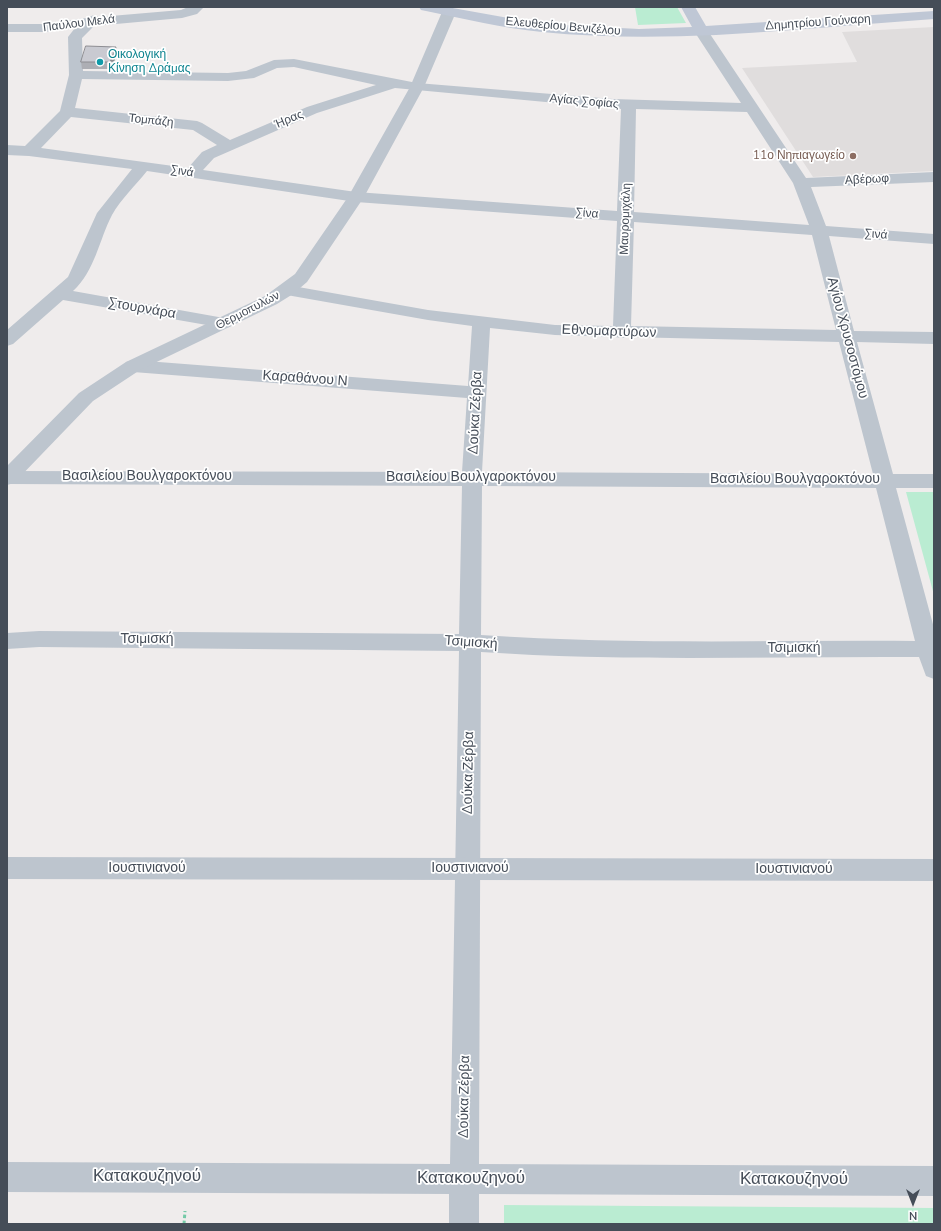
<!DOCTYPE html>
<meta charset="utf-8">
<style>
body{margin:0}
#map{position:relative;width:941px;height:1231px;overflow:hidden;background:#efecec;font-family:"Nunito Sans",sans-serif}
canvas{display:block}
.frame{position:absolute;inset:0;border:8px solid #454d58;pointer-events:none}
.north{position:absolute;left:893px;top:1183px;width:40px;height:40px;-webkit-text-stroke:3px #fff;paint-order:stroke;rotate:180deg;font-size:11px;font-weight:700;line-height:16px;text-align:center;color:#454d58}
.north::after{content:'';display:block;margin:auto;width:14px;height:18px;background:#454d58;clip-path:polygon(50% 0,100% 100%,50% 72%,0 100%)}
</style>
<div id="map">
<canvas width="941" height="1231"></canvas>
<div class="frame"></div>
<div class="north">N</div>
</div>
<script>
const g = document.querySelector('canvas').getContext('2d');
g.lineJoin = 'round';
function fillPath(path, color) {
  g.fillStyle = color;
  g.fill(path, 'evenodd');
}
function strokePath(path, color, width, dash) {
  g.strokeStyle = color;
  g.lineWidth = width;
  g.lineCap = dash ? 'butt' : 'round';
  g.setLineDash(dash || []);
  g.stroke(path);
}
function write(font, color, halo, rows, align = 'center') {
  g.font = font + ' "Nunito Sans",sans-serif';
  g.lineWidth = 3.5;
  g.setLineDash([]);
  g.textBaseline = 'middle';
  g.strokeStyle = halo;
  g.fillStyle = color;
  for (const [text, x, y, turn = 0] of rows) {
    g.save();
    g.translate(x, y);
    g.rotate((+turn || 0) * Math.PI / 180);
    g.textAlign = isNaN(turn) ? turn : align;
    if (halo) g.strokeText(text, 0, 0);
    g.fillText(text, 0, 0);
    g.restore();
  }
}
fillPath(new Path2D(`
 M934,27V171L813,177L742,68L857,62L842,32Z`), '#e0dddd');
fillPath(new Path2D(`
 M635,7H677L686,23L638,25Z
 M906,492H934V595Z
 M504,1205L934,1208V1224H504Z`), '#baecd2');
strokePath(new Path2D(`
 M184,1224L185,1211`), '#74c9a7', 3, [3.5, 2.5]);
fillPath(new Path2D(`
 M188,7H204L197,14L182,18L94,26L82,38L83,71L228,73L246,71L274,60L294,59L417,83L613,99L741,103L694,31L696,28H706L806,178L934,172V182L811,187L826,226L934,234V244L829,236L854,331L934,332V344L857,342L893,474H934V488H896L934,628V679L926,676L919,657C773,656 627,662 481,652L479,1164L934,1166V1196L479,1194V1224H449V1194L7,1192V1162L450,1164L459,651L39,647L7,649V633L39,631L459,634L462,486L8,484L7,471L462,472L467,398L133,372L126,370L124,366L126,362L133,360L468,386L472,326L428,320L281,294L278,290L281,286L287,285L428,310L555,325L613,326L617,221L356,202L147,171C136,185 121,199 112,215C99,240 95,271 73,291L224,318L230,319L233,323L230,327L224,328L63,300L13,344L7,346V330L68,277L97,213L132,169L29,156L7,155V145L25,146L60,111L69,75L68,37L75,28L45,32H7V24H45L86,18L94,15L99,17L181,10ZM294,67L376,85L307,107L230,140L202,123L197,121L75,108L82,79L228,81L254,78L277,68ZM395,88L621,109L617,211L356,192L203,170L214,158L317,113ZM636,109L747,112L793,183L809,225L634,212ZM71,117L193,130L217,145L202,152L188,168L41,148ZM634,222L812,235L836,330L631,326ZM490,328L555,335L615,337L622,338L628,337L839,342L873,474L482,472ZM482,486L876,488L915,641C771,640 626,645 481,635Z`), '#bdc5ce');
fillPath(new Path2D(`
 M449,8L454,9L456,12L424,87L364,197L307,282L293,294L277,304L140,370L93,401L14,483L7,485V466L79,393L126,362L265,296L295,274L348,197L410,87L442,12L444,9Z
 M7,857L934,859V881L7,879Z`), '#bdc5ce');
fillPath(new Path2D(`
 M419,7H447L542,24L639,29L692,27L681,7H695L706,26L934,11V19C804,28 672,45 542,32C503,28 464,19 426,11L421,10Z`), '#bfc7d5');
fillPath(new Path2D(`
 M116,47L117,54L111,69H82L81,62Z`), '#adaeb4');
fillPath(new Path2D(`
 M116,47L117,54L111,69L110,62Z`), '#8d8d92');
const building = new Path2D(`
 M86,46L116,47L110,62H81Z`);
fillPath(building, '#c9cad1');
strokePath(building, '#8d8d92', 1);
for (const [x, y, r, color] of [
 [100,62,4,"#0f9aa8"],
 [853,156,4,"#8d6e63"]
]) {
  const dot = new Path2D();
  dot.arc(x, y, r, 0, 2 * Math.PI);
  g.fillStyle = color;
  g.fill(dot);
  strokePath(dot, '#fff', 1.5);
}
write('12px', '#454d58', '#fff', [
 ["Δημητρίου Γούναρη",818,23,-4],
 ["Παύλου Μελά",79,24,-7],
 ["Ελευθερίου Βενιζέλου",563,27,5],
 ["Αγίας Σοφίας",584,102,5],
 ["Ήρας",289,120,-23],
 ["Τομπάζη",151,121,6],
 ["Σινά",182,172,9],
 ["Αβέρωφ",867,180,-3],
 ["Σίνα",587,214,4],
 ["Μαυρομιχάλη",626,219,-88],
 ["Σινά",876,235,4],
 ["Θερμοπυλών",248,311,-27]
]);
write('12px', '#0d838f', '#fff', [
 ["Οικολογική",108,55],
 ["Κίνηση Δράμας",108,69]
], 'left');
write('12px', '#785e54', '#fff', [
 ["11ο Νηπιαγωγείο",845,156]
], 'right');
write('14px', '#454d58', '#fff', [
 ["Στουρνάρα",142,309,10],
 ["Εθνομαρτύρων",609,332,2],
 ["Αγίου Χρυσοστόμου",847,338,75],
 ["Καραθάνου Ν",305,379,4],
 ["Δούκα Ζέρβα",476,413,-87],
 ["Βασιλείου Βουλγαροκτόνου",147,477],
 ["Βασιλείου Βουλγαροκτόνου",471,478],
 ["Βασιλείου Βουλγαροκτόνου",795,480],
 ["Τσιμισκή",147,640],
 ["Τσιμισκή",471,643,4],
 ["Τσιμισκή",794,649],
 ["Δούκα Ζέρβα",469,773,-89],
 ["Ιουστινιανού",147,869],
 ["Ιουστινιανού",470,869],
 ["Ιουστινιανού",794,870],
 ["Δούκα Ζέρβα",465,1097,-89]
]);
write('17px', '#454d58', '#fff', [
 ["Κατακουζηνού",147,1177],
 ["Κατακουζηνού",471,1179],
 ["Κατακουζηνού",794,1180]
]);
</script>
